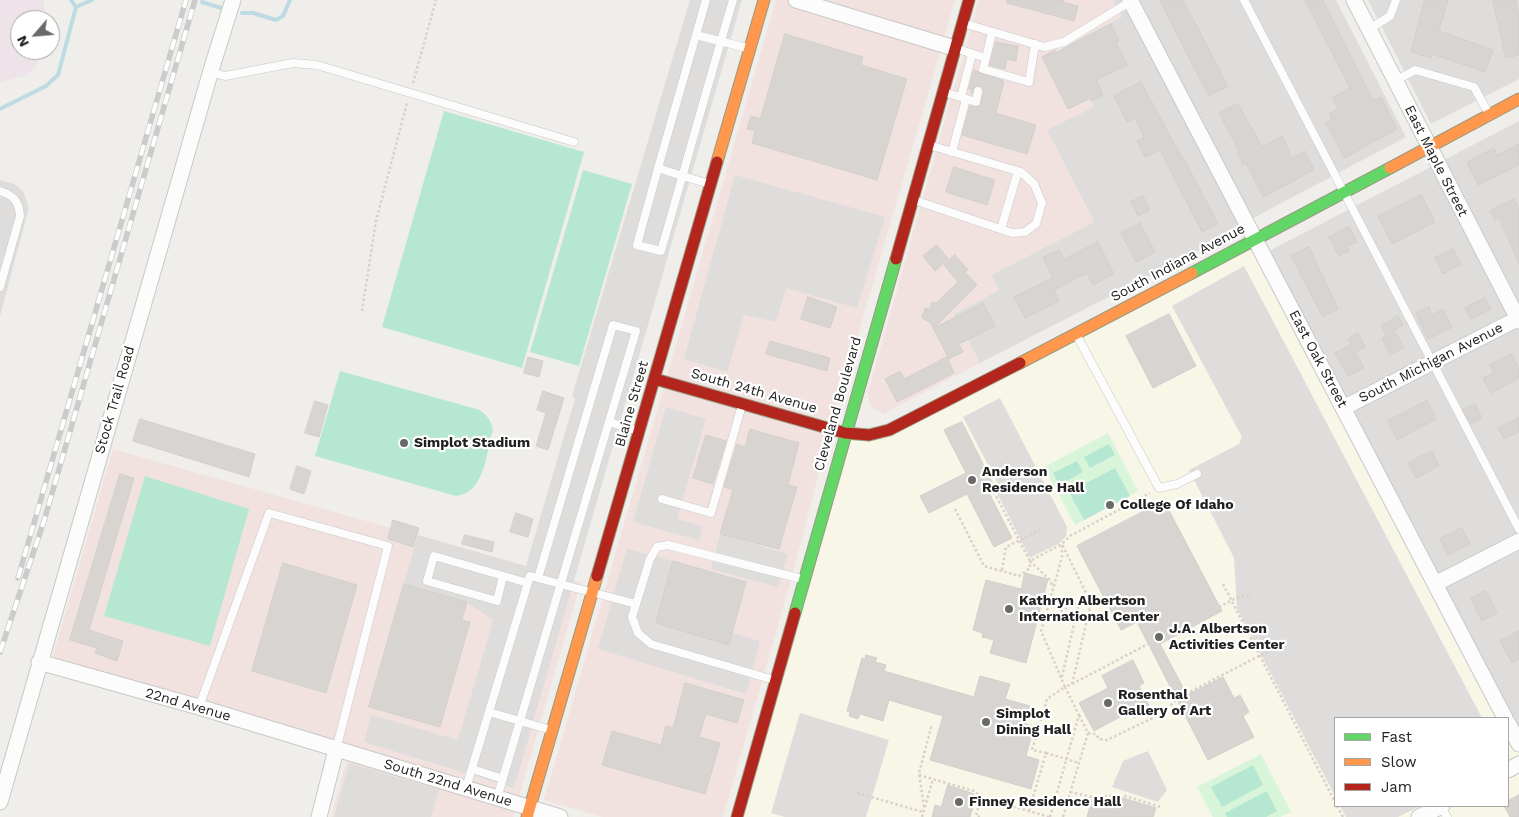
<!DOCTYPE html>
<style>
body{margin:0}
#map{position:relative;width:1519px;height:817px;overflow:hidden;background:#f0eeea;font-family:"Work Sans",sans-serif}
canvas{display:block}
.legend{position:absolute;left:1334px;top:717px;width:175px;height:90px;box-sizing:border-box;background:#fff;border:1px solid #a6a6a6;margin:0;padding:6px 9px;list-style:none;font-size:15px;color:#212121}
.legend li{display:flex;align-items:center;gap:10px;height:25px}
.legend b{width:25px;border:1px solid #a6a6a6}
.north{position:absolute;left:10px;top:10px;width:50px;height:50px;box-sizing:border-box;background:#fff;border:1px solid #a6a6a6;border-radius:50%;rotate:243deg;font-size:14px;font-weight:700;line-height:20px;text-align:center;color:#212121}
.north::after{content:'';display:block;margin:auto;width:18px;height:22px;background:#696967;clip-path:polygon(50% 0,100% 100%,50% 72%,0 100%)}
</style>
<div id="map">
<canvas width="1519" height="817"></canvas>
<ul class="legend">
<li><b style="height:6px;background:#63d668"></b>Fast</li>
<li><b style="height:6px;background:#ff974d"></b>Slow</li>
<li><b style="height:6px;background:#b3261e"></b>Jam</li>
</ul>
<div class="north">N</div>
</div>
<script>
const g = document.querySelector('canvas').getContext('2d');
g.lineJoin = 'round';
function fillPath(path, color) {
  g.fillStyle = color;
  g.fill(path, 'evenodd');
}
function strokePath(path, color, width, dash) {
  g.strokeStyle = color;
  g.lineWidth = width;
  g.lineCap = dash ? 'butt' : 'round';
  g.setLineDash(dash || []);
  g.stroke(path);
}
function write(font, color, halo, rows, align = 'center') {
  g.font = font + ' "Work Sans",sans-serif';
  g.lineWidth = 4.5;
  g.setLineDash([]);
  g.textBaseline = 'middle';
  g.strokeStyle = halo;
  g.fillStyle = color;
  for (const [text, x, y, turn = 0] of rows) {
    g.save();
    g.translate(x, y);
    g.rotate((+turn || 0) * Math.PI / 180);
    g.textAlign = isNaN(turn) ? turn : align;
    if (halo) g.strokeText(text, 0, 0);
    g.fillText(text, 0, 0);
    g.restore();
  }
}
fillPath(new Path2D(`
 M1113,0H1336L1406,137L1259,215L1196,252L980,363L953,314L999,290L991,275L1094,222L1047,130L1063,47L1121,17Z
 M1368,0H1519V79L1431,124Z
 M1519,121V730L1269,251Z`), '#dfdddb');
fillPath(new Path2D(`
 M776,0H955L824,453L794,569L723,817H602L544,800Z
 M979,0H1113L1122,17L1063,47L1094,107L1047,130L1094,222L991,275L999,290L954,314L980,363L883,414L870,406L868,392Z
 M113,449L581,582L513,817H331L351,744L52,659Z`), '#f1e2e0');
fillPath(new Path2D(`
 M0,0H44L45,20H20V50H41L36,67L27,75L0,82Z`), '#ede3e8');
fillPath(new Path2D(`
 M1255,239L1505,718H1335V806H1508V723L1519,744V817H737L845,433L869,435Z`), '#f8f7e7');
fillPath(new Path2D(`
 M690,0H742L514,788L364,742L371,715L458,740L493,620L467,602L404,584L418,535L526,566L575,399L572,396Z
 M735,175L885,217L857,308L786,288L776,322L744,315L727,372L684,359Z
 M0,180L14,184L23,191L29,208L0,316Z
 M1244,266L1482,718H1335V796L1237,609L1234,558L1189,470L1239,444L1242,437L1172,306Z
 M1000,398L1067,527L1066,536L1060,543L1030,558L996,491L998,490V484L963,417Z
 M666,407L706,419L677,519L702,526L699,540L633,522Z
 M720,534L788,554L778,587L711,569Z
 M627,549L673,561L656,623L729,644L732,633L760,641L746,694L598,649Z
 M800,713L889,740L866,817H785L771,813Z
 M1148,751L1167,790L1158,802L1112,787L1123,761Z
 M349,763L439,790L431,817H334Z
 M1340,806H1420L1398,817H1346Z`), '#dedddb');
fillPath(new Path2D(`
 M1108,433L1138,491L1075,525L1044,467Z
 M1261,754L1291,812L1280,817H1213L1197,787Z`), '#d9f5d9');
fillPath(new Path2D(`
 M444,111L584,152L522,368L382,327Z
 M583,170L632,184L579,366L530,352Z
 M340,371L480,410C487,416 491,420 493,430C486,453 485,493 456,496L315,456Z
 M1109,444L1115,455L1090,468L1084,457Z
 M1077,461L1083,472L1059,485L1053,473Z
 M1115,468L1130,496L1084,520L1069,492Z
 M145,476L249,509L210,646L104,616Z
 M1253,765L1263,785L1222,807L1211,787Z
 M1267,791L1277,811L1266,817H1227L1225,813Z`), '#b6e7d2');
strokePath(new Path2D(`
 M202,2L221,8
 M76,7L92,0
 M242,13H253L276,20L283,16L290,0
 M0,109L46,86L58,75L76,7L71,0`), '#bedae3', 4);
const building = new Path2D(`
 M1007,0H1064L1063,2L1078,6L1074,21L1007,3Z
 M1160,0H1183L1228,86L1209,96Z
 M1305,0H1323L1373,101L1381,97L1397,129L1344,158L1326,123L1332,120L1329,114L1338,109L1332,98L1350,88Z
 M1425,0H1448L1439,31L1493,50L1485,72L1432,54L1431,58L1411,52Z
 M1493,0H1516L1519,15V55L1506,58Z
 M1111,24L1119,41L1116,43L1127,65L1096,80L1103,95L1092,101L1091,98L1068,109L1042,57L1055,50L1057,52Z
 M785,34L863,57L861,65L907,79L877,180L752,143L755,131L747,129L751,116L760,119Z
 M996,42L1018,46L1016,61L1007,59L1005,69L990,65Z
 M974,70L1004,81L996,113L1036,125L1027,154L962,135L970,106H980L984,92L982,87L977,86L971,94L972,89H969Z
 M1141,82L1182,158L1183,157L1218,224L1202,232L1160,150L1145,157L1137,141L1144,137L1135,118L1127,122L1114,96Z
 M1238,104L1262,147L1282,136L1292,158L1305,151L1314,170L1263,197L1246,163L1243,165L1237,152L1239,151L1219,113Z
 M1519,144V165L1478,185L1467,162L1494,148L1497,155Z
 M954,167L995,180L987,205L946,192Z
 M1421,195L1435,222L1392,244L1378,216Z
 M1143,196L1150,210L1138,216L1131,202Z
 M1514,199L1519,208V264L1499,218L1495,220L1490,211Z
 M1140,223L1155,252L1136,262L1121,233Z
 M1349,227L1357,242L1347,246L1349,251L1339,256L1329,237Z
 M1098,242L1114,274L1093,285L1087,273L1054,290L1059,301L1025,318L1014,297L1053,278L1043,257L1059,250L1064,259Z
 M937,245L948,259L935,271L923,256Z
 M1309,247L1338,309L1323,317L1291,256Z
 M1453,249L1461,264L1443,274L1435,258Z
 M955,255L968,270L965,272L977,285L934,328L983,303L995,326L959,344L963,352L949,359L930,322L922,318L925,308L930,309L932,302L936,303L958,282L944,265Z
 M808,297L837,307L830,328L801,319Z
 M1485,298L1491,309L1471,319L1465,308Z
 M1429,307L1432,315L1443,309L1452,327L1428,339L1416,314Z
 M1169,314L1196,366L1153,388L1126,336Z
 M1398,316L1403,325L1394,330L1404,347L1390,355L1382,338L1386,336L1381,326Z
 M1358,333L1365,347L1355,352L1364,368L1348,376L1335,353L1351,344L1348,339Z
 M770,341L830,358L827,371L766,354Z
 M1512,354L1519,369V378L1491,393L1483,378L1494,373L1490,365Z
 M528,357L543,361L539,377L524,373Z
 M947,357L954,373L897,402L885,379L900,371L904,379Z
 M543,391L564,398L548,450L536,446L546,413L537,410Z
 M315,401L328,405L319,437L305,433Z
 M1427,401L1436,419L1397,440L1388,421Z
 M1475,404L1482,418L1471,424L1463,410Z
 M1519,418V432L1504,439L1498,428Z
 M140,419L255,454L249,477L133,441Z
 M962,422L994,486L987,489L1012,538L994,547L967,494L929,513L920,496L966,473L944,430Z
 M750,429L799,443L788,485L797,487L779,549L720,534L733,490L724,487L737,444L745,447Z
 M706,435L726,441L713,484L693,478Z
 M1432,451L1439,466L1416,478L1408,463Z
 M297,466L311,471L304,494L290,489Z
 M120,474L134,478L89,630L123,641L117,661L95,653L97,648L70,640Z
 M1164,501L1222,611L1160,644L1187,695L1223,677L1234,698L1240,695L1249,712L1243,716L1254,737L1208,760L1137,622L1121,630L1077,546Z
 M516,513L533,519L528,537L510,532Z
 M393,520L419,528L413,547L388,539Z
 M1462,528L1470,544L1448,555L1440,539Z
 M465,535L494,542L492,552L462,544Z
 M673,561L746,582L729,645L656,623Z
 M283,563L357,585L326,693L252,671Z
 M1025,573L1048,579L1026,663L990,653L994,640L982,637L983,633L973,630L986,580L1021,589Z
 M404,584L467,602L462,620L470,622L440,727L369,707Z
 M1486,591L1497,613L1482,621L1471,599Z
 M1519,631V659L1512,663L1500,641Z
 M866,655L877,658L875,662L886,665L884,671L974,697L980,676L1010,684L1005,699L1030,706L1026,724L1034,726L1026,756L1039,760L1031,789L930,760L943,716L889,700L883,721L860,714L858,719L849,716L850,712L847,711L862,658L865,659Z
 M1133,660L1144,683L1139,686L1151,709L1134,718L1131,711L1094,731L1079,703L1108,688L1102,676Z
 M685,683L744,700L737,723L706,714L699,737L720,743L705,794L602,765L612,731L661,745L666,726L673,728Z
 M948,785L974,794L973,797L976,798L970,817H932L935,805L941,807Z
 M1519,795V817H1510L1504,806H1508V801Z
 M1120,797L1156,808L1153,817H1087L1092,799L1117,807Z`);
fillPath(building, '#d7d4d1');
strokePath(building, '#d3d0cb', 1);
const lane = new Path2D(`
 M1244,0L1519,529
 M966,24L1044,47L1064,42L1131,1
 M1369,29L1390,16L1396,0
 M696,35L747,48
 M958,49L986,58L983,69L1029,82L1035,44
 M986,58L992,32
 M210,72L225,76L293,63L317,65L574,142
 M1395,81L1415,70L1474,87L1489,114
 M944,92L976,102L978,91
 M961,97L972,54
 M952,152L966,99
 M658,168L706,0
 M710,184C692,179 675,174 658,168L637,245L661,251C685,168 708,84 733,0
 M0,191C14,195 19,202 20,216L0,287
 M914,200L1012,233L1025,232L1036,224L1042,203L1034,184L1021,172L929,145
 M1001,229L1018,171
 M1076,334L1159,488L1177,484L1197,474
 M609,422L638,431
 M662,499L711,513L742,405
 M503,576L497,601L427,581L434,556L528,583
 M774,680L651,644L638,633L632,617L650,559L657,547L668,545L802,579
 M199,707L269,513L388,546L336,750
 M489,712L551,730
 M472,769L503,779
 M466,788L530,576L636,604
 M497,798L636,331L613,325L538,578
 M1441,806L1447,817`);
const street = new Path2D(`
 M796,0L954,48
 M1130,0L1505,718
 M1354,0L1519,321
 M1343,408L1519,318
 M1435,584L1519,541
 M39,662L199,707L560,817
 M1508,723L1519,744
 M1508,770L1519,764
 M0,802L212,67L233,0
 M319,817L336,750
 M1419,817L1442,806`);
const fast = new Path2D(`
 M1192,273L1390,168
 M795,613L896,259`);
const slow = new Path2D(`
 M717,162L764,0
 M1390,168L1519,99
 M1020,363L1192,273
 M527,817L597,576`);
const jam = new Path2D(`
 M896,259L969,0
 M655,379L845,433L869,435L889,430L1020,363
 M597,576L717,162
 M737,817L795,613`);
strokePath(lane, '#c8c8c6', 9);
strokePath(street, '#c8c8c6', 17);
strokePath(fast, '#999a81', 13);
strokePath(slow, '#999a81', 13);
strokePath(jam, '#999a81', 13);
strokePath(new Path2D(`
 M413,83L436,0
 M362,311L376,221L407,103
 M994,492L1030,561L1062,544V557L1044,621
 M955,509L984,566L1019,576L1030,568V561
 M1030,561L1049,579L1053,587
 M1002,570L1006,547L1040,530
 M1223,584L1335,802
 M1219,607L1236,598L1251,595
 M1062,677L1079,602
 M1072,684L1148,644
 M1186,694L1278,646
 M1088,733L1096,734L1099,739L1107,740L1163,713L1177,699
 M1046,753L1079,763
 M919,775L974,791L981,797L1049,817
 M1070,792L1092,797L1122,795L1161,807
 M857,793L923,812
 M1337,806L1343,817
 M924,807L919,773L932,724
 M1029,811L1046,753L1032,750L1047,699L1065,687L1041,631L1044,621L1088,596
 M922,817L933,779
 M980,817L976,816L981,797
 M1050,817L1079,715L1065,687L1072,684L1091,603L1062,544L1070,536L1150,493
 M1063,817L1088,733L1079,715`), '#dccecc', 2.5, [2.5, 2.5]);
strokePath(lane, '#fdfcfc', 8);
strokePath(street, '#fdfcfc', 15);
strokePath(fast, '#63d668', 11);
strokePath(slow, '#ff974d', 11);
strokePath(jam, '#b3261e', 11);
const rail = new Path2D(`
 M18,578L186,0
 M0,652L44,521L195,0`);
strokePath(rail, '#cbcbcb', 5.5);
strokePath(rail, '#fff', 4, [11]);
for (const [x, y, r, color] of [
 [404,443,5,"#696967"],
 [972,480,5,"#696967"],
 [1110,505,5,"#696967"],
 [1009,609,5,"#696967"],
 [1159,637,5,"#696967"],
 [1108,703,5,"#696967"],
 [986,722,5,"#696967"],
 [959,802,5,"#696967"]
]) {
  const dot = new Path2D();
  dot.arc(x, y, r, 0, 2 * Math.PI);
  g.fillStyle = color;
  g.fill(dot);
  strokePath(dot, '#fff', 2);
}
write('14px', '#212121', '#fff', [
 ["East Maple Street",1436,161,63],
 ["South Indiana Avenue",1178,263,-28],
 ["East Oak Street",1318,359,62],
 ["South Michigan Avenue",1431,363,-27],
 ["South 24th Avenue",754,391,16],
 ["Stock Trail Road",115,400,-74],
 ["Blaine Street",632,404,-74],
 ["Cleveland Boulevard",838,404,-74],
 ["22nd Avenue",188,705,16],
 ["South 22nd Avenue",448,783,17]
]);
write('bold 14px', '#212121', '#fff', [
 ["Simplot Stadium",414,443],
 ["Anderson",982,472],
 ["Residence Hall",982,488],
 ["College Of Idaho",1120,505],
 ["Kathryn Albertson",1019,601],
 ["International Center",1019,617],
 ["J.A. Albertson",1169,629],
 ["Activities Center",1169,645],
 ["Rosenthal",1118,695],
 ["Gallery of Art",1118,711],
 ["Simplot",996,714],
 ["Dining Hall",996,730],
 ["Finney Residence Hall",969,802]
], 'left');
</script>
